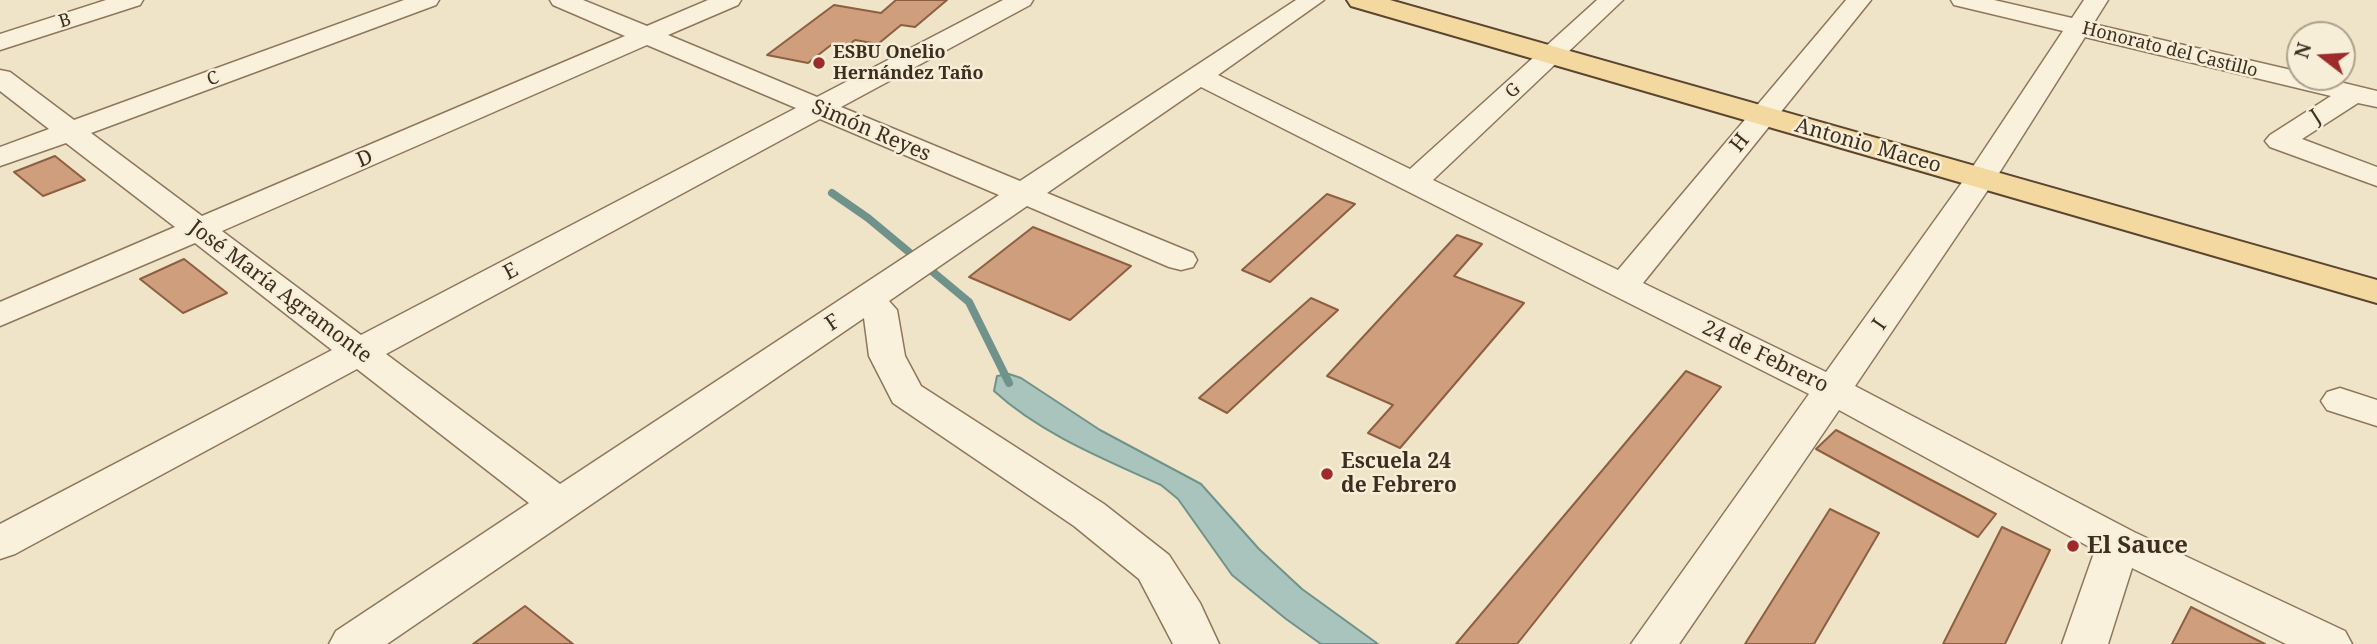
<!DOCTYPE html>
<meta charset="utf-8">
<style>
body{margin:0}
#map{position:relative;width:2377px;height:644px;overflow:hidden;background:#f0e4c8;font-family:"Noto Serif",serif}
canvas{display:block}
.north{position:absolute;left:2286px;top:21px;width:70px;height:70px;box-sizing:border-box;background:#f7eed8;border:2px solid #ada18e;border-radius:50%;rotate:287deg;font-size:19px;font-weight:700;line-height:28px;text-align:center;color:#3d2e20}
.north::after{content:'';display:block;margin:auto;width:24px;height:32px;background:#9e2a2b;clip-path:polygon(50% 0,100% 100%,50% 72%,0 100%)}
</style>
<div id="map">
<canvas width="2377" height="644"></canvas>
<div class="north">N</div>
</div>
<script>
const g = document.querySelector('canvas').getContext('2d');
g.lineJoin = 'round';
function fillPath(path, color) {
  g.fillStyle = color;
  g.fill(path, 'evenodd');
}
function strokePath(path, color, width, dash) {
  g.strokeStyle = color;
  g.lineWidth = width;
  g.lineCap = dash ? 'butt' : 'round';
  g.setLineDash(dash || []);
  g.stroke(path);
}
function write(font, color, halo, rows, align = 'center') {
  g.font = font + ' "Noto Serif",serif';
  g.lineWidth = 5;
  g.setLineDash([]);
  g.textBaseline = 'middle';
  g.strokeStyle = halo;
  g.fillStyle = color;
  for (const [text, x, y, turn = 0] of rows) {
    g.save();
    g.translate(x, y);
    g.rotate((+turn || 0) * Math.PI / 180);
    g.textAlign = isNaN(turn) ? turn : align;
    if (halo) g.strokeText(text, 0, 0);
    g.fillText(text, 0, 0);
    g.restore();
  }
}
const water = new Path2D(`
 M1009,374L1021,378L1100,430L1201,484L1259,549L1302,589L1378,644H1321L1286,619L1232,575L1178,499L1161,485C1104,459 1041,434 994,391L997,376Z`);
fillPath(water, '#a9c4bc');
strokePath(water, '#6f938a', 2);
strokePath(new Path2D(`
 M832,193L868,218L969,302L1009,383`), '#6f938a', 8);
const building = new Path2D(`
 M896,0H947L915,27L901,25L878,44L855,40L846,47L831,45L808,63L767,55L834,5L881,13Z
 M55,156L85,180L43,196L14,172Z
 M1327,194L1355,204L1270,282L1242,270Z
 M1033,227L1131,266L1070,320L969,277Z
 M1457,235L1482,244L1454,276L1524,303L1400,448L1368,433L1393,405L1327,376Z
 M184,259L227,293L183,313L140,279Z
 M1311,298L1338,310L1227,413L1199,398Z
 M1686,371L1721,387L1517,644H1456Z
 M1836,430L1996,514L1978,537L1816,449Z
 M1830,509L1879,533L1814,644H1745Z
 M2002,527L2050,550L2005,644H1943Z
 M525,606L573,644H473Z
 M2191,607L2265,644H2172Z`);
fillPath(building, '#cf9f7d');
strokePath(building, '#8d5f41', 2);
const minor = new Path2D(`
 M106,0H143L140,5L0,50V34Z
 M404,0H439L436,5L91,133L202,216L625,36L553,5L550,0H583L647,26L708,0H741L738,5L668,35L817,97L1003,0H1033L1030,5L841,107L1020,181L1296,0H1324L1218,75L1410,169L1597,0H1623L1433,180L1618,270L1846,0H1871L1643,283L1826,372L1968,174L2063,31L1954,5L1951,0H1994L2072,18L2084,0H2108L2093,24L2300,72V77H2319L2377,91V107L2358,103L2302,139L2377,167V186L2270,147L2265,141L2270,135L2331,96L2085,37L1996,178L1855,386L2134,532L2345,631L2352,644H2286L2132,568L2108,644H2062L2095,550L1839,410L1679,644H1631L1809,394L1201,87L1047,193L1193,253L1197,260L1193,267L1181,270L1169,267L1027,206L889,301L897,310L905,356L921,386L1104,504L1169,555L1200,603L1219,644H1173L1139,579L1074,526L893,403L869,356L864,318L387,644H329L336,631L529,503L357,369L15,554L0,559V524L332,350L195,243L0,326V302L175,227L66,143L0,166V147L49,129L0,91V70L10,72L74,120ZM647,45L796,108L361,335L222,231ZM820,119L999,195L560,484L386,354Z
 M2340,388L2377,400V426L2327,410L2321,401L2327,392Z`);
const major = new Path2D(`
 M1347,0H1390L2377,280V303L1351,6Z`);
strokePath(minor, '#8d765c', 3);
strokePath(major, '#5b4430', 4);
fillPath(minor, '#faf1dc');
fillPath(major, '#f3d9a0');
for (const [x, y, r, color] of [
 [819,63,7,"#9e2a2b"],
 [1327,474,7,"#9e2a2b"],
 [2073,546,7,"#9e2a2b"]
]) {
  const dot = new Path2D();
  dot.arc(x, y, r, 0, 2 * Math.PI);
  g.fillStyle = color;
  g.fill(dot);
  strokePath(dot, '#f7eed8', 2.5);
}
write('18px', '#3d2e20', '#f7eed8', [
 ["B",65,21,-18],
 ["Honorato del Castillo",2170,50,14],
 ["C",213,79,-20],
 ["G",1513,91,-42]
]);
write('bold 18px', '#3d2e20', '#f7eed8', [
 ["ESBU Onelio",833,53],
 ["Hernández Taño",833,74]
], 'left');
write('21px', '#3d2e20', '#f7eed8', [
 ["J",2316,117,-33],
 ["Simón Reyes",871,131,23],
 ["H",1740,143,-51],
 ["Antonio Maceo",1868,146,16],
 ["D",365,159,-23],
 ["E",511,272,-28],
 ["José María Agramonte",280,292,37],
 ["F",833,323,-34],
 ["I",1880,325,-55],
 ["24 de Febrero",1765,357,26]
]);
write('bold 21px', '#3d2e20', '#f7eed8', [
 ["Escuela 24",1341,462],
 ["de Febrero",1341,486]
], 'left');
write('bold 24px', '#3d2e20', '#f7eed8', [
 ["El Sauce",2087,546]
], 'left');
</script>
